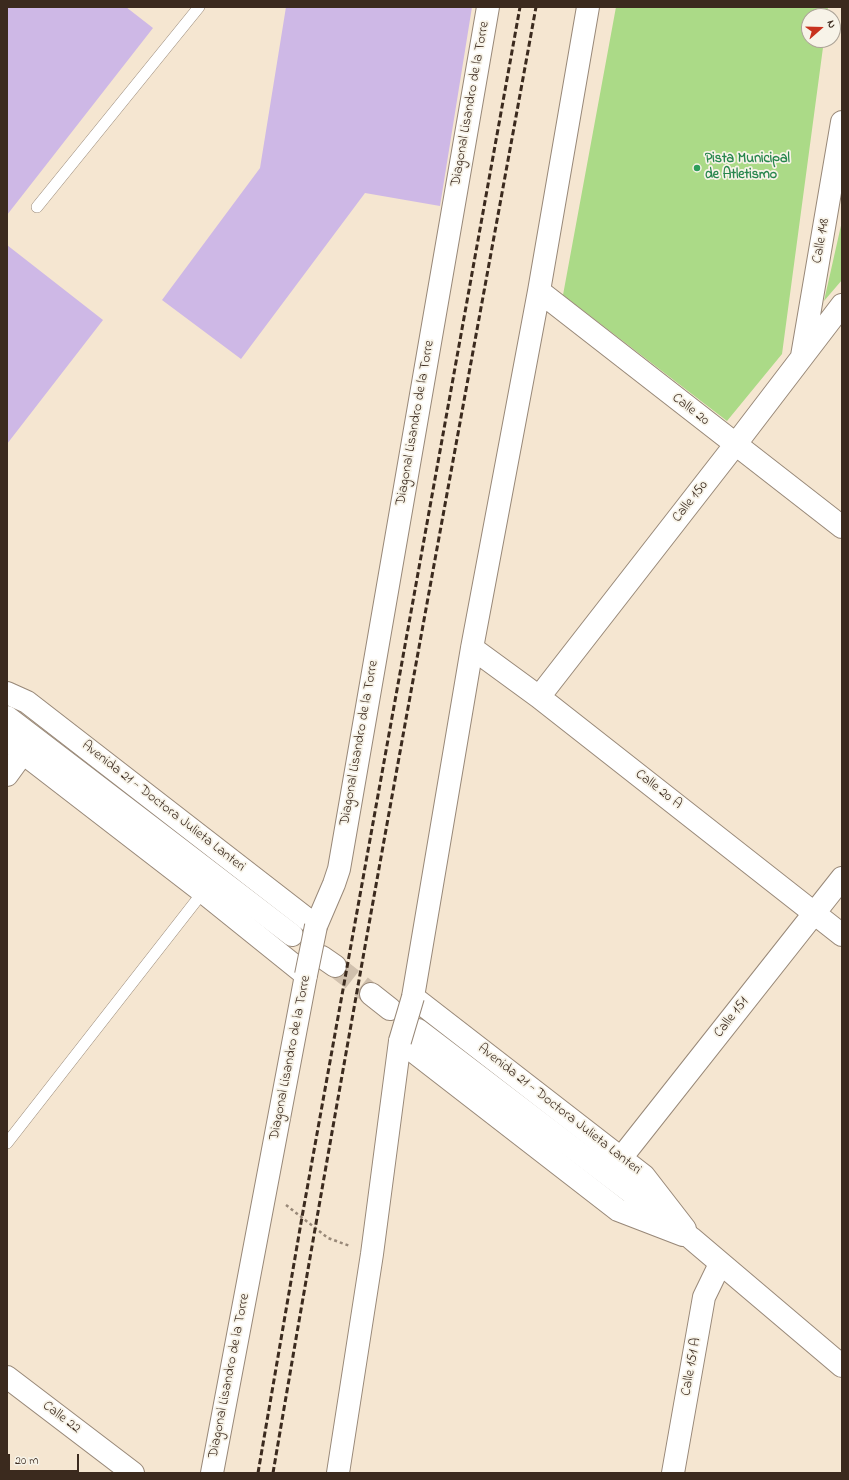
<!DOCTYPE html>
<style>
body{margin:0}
#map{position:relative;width:849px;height:1480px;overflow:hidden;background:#f5e6d1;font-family:"Indie Flower",sans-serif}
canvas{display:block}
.frame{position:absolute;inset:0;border:8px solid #3b2a1e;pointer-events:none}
.north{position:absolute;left:801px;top:8px;width:40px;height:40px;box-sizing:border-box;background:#f7f3e8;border:1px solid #aca397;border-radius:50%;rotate:70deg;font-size:11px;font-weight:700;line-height:16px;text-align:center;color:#3b2a1e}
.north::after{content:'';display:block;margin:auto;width:14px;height:18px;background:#c8321e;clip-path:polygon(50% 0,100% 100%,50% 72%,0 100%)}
.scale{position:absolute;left:8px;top:1454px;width:71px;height:18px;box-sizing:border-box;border:2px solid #3b2a1e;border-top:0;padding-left:5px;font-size:12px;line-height:14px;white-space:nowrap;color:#3b2a1e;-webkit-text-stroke:3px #f7f3e8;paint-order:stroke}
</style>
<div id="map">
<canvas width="849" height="1480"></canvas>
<div class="frame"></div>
<div class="north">N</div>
<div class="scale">20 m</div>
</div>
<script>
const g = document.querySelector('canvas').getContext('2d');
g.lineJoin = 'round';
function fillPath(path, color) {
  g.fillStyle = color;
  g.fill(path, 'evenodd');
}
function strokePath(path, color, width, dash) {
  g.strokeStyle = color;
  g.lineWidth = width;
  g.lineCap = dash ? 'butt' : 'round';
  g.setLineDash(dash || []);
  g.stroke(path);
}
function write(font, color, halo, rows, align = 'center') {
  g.font = font + ' "Indie Flower",sans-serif';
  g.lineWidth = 3.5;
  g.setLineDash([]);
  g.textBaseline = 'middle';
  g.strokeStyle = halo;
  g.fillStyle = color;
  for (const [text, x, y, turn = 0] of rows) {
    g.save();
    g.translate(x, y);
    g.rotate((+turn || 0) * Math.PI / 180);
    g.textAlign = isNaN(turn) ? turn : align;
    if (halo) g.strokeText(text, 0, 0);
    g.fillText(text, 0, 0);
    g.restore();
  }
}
fillPath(new Path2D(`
 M616,7H828L827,16H809V40H824L782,354L727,421L563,295Z
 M842,221V280L824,301Z`), '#abda87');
fillPath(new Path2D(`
 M7,7H126L153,28L7,215Z
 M286,7H472L440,206L365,193L241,359L162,300L260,168Z
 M7,245L103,320L7,444Z`), '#ceb8e6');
strokePath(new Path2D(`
 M335,966L371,994`), '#d0c0ad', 22, [22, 11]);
const lane = new Path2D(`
 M37,207L199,7
 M7,1143L203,892`);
const street = new Path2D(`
 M588,7L539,291L472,648L413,997L644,1176L685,1229
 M539,291L842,527
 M802,356L842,122
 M472,648L539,697L842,935
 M7,693L27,702L316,926L334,884L339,869L488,7
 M539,697L735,445L842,305
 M7,739L23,753L203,892L306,975L212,1473
 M7,775L23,753
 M400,1041L618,1210L683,1235
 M621,1158L842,878
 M7,1377L133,1473
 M338,1473L372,1254L400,1041
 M673,1473L704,1297L720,1264`);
const secondary = new Path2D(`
 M7,717L292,935
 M322,957L335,966
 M371,994L390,1009
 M418,1030L691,1238L842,1366`);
strokePath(lane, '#988878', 12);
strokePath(street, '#988878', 24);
strokePath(secondary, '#988878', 24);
strokePath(new Path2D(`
 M286,1205L328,1238L350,1246`), '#988878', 2.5, [3, 3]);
strokePath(lane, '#fff', 11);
strokePath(street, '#fff', 22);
strokePath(secondary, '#fff', 22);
strokePath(new Path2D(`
 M258,1473L302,1217L520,7
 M273,1473C356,984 447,495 536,7`), '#3b2a1e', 3, [6, 3]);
const streetBridge = new Path2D(`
 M306,975L316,926
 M400,1041L413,997`);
strokePath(streetBridge, '#988878', 24, []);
strokePath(streetBridge, '#fff', 22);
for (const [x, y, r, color] of [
 [697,168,4,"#2e9e5b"]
]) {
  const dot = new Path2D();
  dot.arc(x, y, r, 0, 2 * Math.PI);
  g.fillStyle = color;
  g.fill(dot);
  strokePath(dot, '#f7f3e8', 1.5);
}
write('14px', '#3b2a1e', '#f7f3e8', [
 ["Diagonal Lisandro de la Torre",471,104,-80],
 ["Calle 148",822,241,-80],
 ["Calle 20",690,410,38],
 ["Diagonal Lisandro de la Torre",416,423,-80],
 ["Calle 150",691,502,-52],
 ["Diagonal Lisandro de la Torre",360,743,-80],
 ["Calle 20 A",658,790,38],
 ["Avenida 21 - Doctora Julieta Lanteri",163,807,38],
 ["Calle 151",732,1018,-52],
 ["Diagonal Lisandro de la Torre",291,1058,-79],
 ["Avenida 21 - Doctora Julieta Lanteri",559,1110,38],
 ["Calle 151 A",692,1367,-80],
 ["Diagonal Lisandro de la Torre",230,1376,-79],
 ["Calle 22",61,1418,37]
]);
write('bold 14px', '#27864d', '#f7f3e8', [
 ["Pista Municipal",705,160],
 ["de Atletismo",705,176]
], 'left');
</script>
